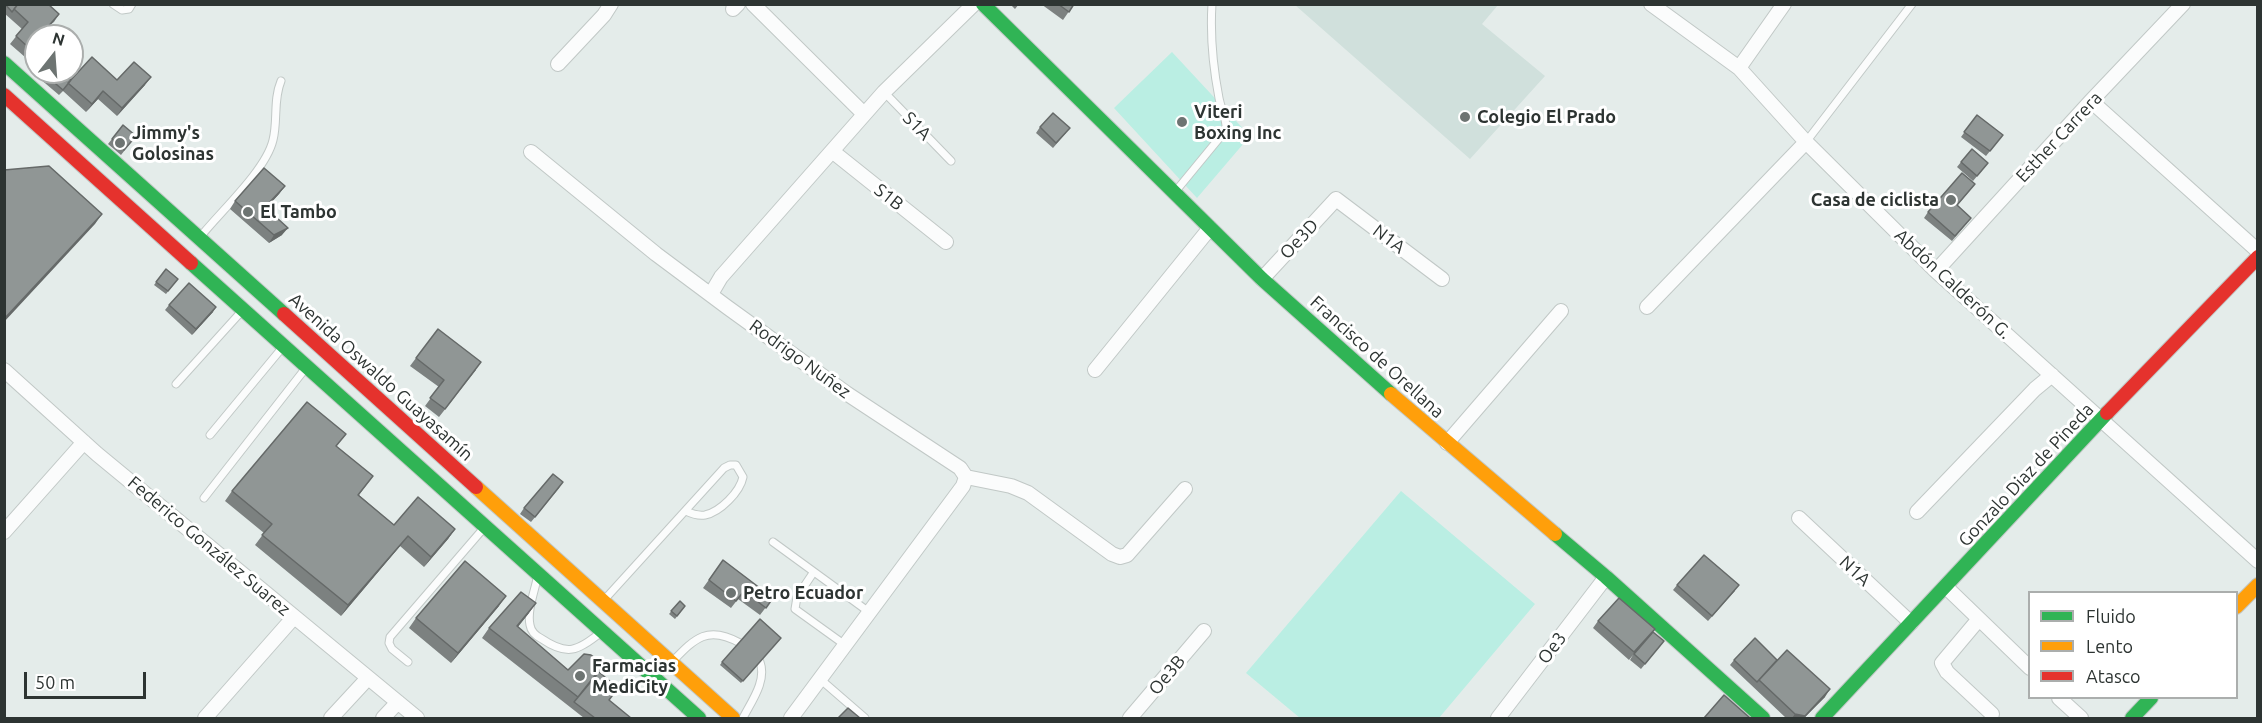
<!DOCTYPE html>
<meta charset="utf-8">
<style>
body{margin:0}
#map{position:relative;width:2262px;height:723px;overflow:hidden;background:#e4ecea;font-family:Ubuntu,sans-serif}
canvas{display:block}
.frame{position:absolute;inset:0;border:6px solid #2d3432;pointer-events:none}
.legend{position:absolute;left:2028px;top:591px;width:210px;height:108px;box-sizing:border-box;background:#fff;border:2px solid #abaead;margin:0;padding:8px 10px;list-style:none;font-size:18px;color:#2d3432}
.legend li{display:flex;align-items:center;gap:12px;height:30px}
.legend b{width:30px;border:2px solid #abaead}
.north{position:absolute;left:24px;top:24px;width:60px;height:60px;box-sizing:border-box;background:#fff;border:2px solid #abaead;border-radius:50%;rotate:17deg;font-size:16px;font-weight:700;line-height:24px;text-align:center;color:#2d3432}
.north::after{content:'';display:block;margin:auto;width:21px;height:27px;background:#6d7472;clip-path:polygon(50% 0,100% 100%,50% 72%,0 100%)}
.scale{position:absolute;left:24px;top:672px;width:122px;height:27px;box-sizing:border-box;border:3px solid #2d3432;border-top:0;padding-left:8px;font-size:18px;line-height:21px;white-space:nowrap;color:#2d3432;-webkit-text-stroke:4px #fff;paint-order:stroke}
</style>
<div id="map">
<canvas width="2262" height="723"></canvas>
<div class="frame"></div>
<ul class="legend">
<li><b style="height:8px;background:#30b455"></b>Fluido</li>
<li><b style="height:8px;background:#ff9f0a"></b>Lento</li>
<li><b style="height:8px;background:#e5322d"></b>Atasco</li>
</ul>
<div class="north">N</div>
<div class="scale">50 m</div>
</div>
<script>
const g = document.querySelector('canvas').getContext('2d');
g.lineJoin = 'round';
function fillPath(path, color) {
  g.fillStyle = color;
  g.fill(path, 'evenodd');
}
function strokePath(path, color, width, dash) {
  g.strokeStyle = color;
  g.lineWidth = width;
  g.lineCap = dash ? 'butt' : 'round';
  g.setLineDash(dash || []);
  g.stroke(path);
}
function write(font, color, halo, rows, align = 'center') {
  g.font = font + ' Ubuntu,sans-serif';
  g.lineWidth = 6;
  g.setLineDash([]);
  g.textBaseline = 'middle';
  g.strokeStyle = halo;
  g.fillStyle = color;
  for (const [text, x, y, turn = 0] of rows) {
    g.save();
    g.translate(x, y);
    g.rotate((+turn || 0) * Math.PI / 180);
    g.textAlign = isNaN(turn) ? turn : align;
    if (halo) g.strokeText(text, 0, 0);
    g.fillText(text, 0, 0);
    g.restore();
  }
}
fillPath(new Path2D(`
 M1295,5H1498L1482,24L1545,76L1470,159Z`), '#d0e0dc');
fillPath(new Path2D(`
 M1172,52L1250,136L1197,198L1114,108Z
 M1401,491L1535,604L1439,718H1300L1246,673Z`), '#baeee3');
const lane = new Path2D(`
 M113,4L122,10L129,9L132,4
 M884,92L951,161
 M1806,142L1912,4
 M1175,192L1226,130C1227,119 1221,109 1219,98C1213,67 1210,36 1212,4
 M201,236C221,211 266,170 273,140C278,120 273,100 281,81
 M176,384L241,312
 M210,435L282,348
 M204,498L305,369
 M773,542L869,612
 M813,573L797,597L795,609L845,645
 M537,579C534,593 527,611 530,625C531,632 536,636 542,639C567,656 578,651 600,633
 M605,599L724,468L730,465H736L743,477C740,492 720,512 705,515C698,516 692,514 686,511
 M673,661C695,638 708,625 740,643
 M408,662L392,649L389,643L390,637L483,529
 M820,679L865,718
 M743,718C751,702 767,681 760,662`);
const street = new Path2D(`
 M753,4L864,114
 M1651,4L1739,68L1806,142L1936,271L2258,561
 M733,9L738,4
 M558,64L604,15L611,4
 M1739,68L1784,4
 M2091,101L2258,251
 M832,151L946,242
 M531,152L656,254L727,307L846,393L960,468L966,477L963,486L791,718
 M1936,271L2091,101L2183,4
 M1262,279L1336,199L1442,279
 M711,294L721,277L884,92L974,4
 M1647,307L1806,142
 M4,370L97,454L417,718
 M1095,370L1210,228
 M1447,443L1561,311
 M966,477L1011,486L1028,493L1112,554L1120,557L1127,555L1185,489
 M1917,512L2035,389L2052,375
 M1799,518L1911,623
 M4,532L84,442
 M1946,587L2030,668
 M1979,619L1942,663L1947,672L1992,714
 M2059,698L2081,718
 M205,718L294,617
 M331,718L368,678
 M383,718L398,702
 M1130,718L1204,631
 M1498,718L1606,577`);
const fast = new Path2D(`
 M983,4L1262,279L1391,394
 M4,63L284,314
 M191,263L699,718
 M1555,534L1606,577L1763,718
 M1822,718L2107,413
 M2132,718L2151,698`);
const slow = new Path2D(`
 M1391,394L1555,534
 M476,487L733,718
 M2236,607L2258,585`);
const jam = new Path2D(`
 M4,95L191,263
 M284,314L476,487
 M2107,413L2258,257`);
strokePath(lane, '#c1c8c6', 9);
strokePath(street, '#c1c8c6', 16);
strokePath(fast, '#c1c8c6', 16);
strokePath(slow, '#c1c8c6', 16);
strokePath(jam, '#c1c8c6', 16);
strokePath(lane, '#fbfcfc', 7);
strokePath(street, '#fbfcfc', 14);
strokePath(fast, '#30b455', 14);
strokePath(slow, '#ff9f0a', 14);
strokePath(jam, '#e5322d', 14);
fillPath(new Path2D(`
 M4,4L59,14L54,22L36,36V42L34,44L36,61L33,64L10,44L22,29L4,13Z
 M1010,4H1019L1015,9Z
 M1041,4H1074L1063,20Z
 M43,72L71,80H117L145,85L117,116L98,99L86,112L63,91L59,95L39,78Z
 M1977,115L2003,135L1986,156L1961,137Z
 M1040,127L1066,133L1053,148L1036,133Z
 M136,136L121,155L108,144L112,139Z
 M1961,162L1988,163L1973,181L1957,167Z
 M1975,184L1957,206L1967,223L1952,241L1924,218L1928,212Z
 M285,186L279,194L266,208L282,235L269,243L230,209L235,201Z
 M166,269L178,279L166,294L154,285Z
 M169,305L213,312L192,335L165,310Z
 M416,358L476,370L439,417L425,406L439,387L410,366Z
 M337,447L373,476L359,495L394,525L455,529L448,539L424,567L400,546L341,616L255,545L264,533L225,501L232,491Z
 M560,487L531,522L520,514L524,508Z
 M723,560L773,598L760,615L738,599L731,608L703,588Z
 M1677,585L1735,591L1708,621L1673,590Z
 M680,601L685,606L675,619L669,614Z
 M499,606L451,663L409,628L416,618Z
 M529,613L518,627L568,670L599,672L609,700L631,718H584L482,638L489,628Z
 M1598,621L1653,632L1660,646L1641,669L1630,660L1633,655L1629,660L1593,628Z
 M779,640L741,683L720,665L722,662Z
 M1734,660H1777L1825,697L1804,718H1786L1730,665Z`), '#7c8180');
fillPath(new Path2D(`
 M151,77L145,85L117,116L122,108Z
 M103,91L98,99L86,112L92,104Z
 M285,186L279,194L260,215L265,207Z
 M102,214L95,224L4,322V319Z
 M288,228L282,235L269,243L274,235Z
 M216,307L213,312L192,335L196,329Z
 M455,529L448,539L424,567L431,557Z
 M408,536L400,546L341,616L348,605Z
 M506,596L499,606L451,663L458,653Z
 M536,603L529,613L510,636L517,626Z
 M1830,689L1825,697L1804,718H1792L1795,714Z`), '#656968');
const building = new Path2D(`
 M5,4H18L12,12Z
 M18,4H48L59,14L40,36H36V40L29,48L16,36L28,22L14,9Z
 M1058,4H1074L1069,12Z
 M34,43L36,45V61L35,62L25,53Z
 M92,57L117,80L134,62L151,77L122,108L103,91L92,104L68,83Z
 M43,72H62L71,80L63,90L43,73Z
 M1053,113L1070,128L1056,143L1040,127Z
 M1977,115L2003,135L1990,151L1964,132Z
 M123,125L136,136L124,150L112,139Z
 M1972,149L1988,163L1977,176L1961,162Z
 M49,166L102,214L4,319V170Z
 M264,168L285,186L265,207L288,228L274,235L235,201Z
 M1962,173L1975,184L1957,205L1971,218L1955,236L1928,212Z
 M166,269L178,279L168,291L156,282Z
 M189,283L216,307L196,329L169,305Z
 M438,329L481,362L445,409L430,398L444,380L416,358Z
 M307,402L346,434L336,446L373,476L358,495L394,525L418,497L455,529L431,557L408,536L348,605L262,535L272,524L232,491Z
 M553,474L563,482L535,517L524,508Z
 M1704,555L1739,585L1712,616L1677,585Z
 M723,560L773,598L766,608L744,591L736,601L709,580Z
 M465,561L506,596L458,653L416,618Z
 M521,592L536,603L517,626L568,670L584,654L591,655L604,664L578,697L489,628Z
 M1619,598L1655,629L1634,652L1598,621Z
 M680,601L685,606L677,616L671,611Z
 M760,619L781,638L743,681L722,662Z
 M1653,632L1664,641L1645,664L1634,654Z
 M1755,638L1777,660L1757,682L1734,660Z
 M1787,650L1830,689L1805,716L1795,714L1759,680Z
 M599,672L618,688L609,700L631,718H595L574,702Z
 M1724,695L1750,718H1704Z
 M848,708L860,718H838Z`);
fillPath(building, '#909695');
strokePath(building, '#656968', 1.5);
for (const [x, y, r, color] of [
 [1465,117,6,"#6d7472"],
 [1182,122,6,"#6d7472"],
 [120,143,6,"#6d7472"],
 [1951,200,6,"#6d7472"],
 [248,212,6,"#6d7472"],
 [731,593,6,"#6d7472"],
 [580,676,6,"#6d7472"]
]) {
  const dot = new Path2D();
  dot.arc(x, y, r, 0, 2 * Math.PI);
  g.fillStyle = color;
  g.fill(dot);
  strokePath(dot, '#fff', 2);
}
write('bold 18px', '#2d3432', '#fff', [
 ["Viteri",1194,112],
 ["Boxing Inc",1194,133],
 ["Colegio El Prado",1477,117],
 ["Jimmy's",132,133],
 ["Golosinas",132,154],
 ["Casa de ciclista",1939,200,"right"],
 ["El Tambo",260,212],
 ["Petro Ecuador",743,593],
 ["Farmacias",592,666],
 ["MediCity",592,687]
], 'left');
write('18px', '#2d3432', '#fff', [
 ["S1A",917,126,46],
 ["Esther Carrera",2059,137,-47],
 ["S1B",889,197,38],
 ["Oe3D",1299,239,-47],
 ["N1A",1389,239,37],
 ["Abdón Calderón G.",1953,284,43],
 ["Francisco de Orellana",1377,357,42],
 ["Rodrigo Nuñez",800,359,36],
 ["Avenida Oswaldo Guayasamín",381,377,42],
 ["Gonzalo Diaz de Pineda",2026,475,-47],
 ["Federico González Suarez",209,546,40],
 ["N1A",1855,571,43],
 ["Oe3",1552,648,-53],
 ["Oe3B",1167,675,-50]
]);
</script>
